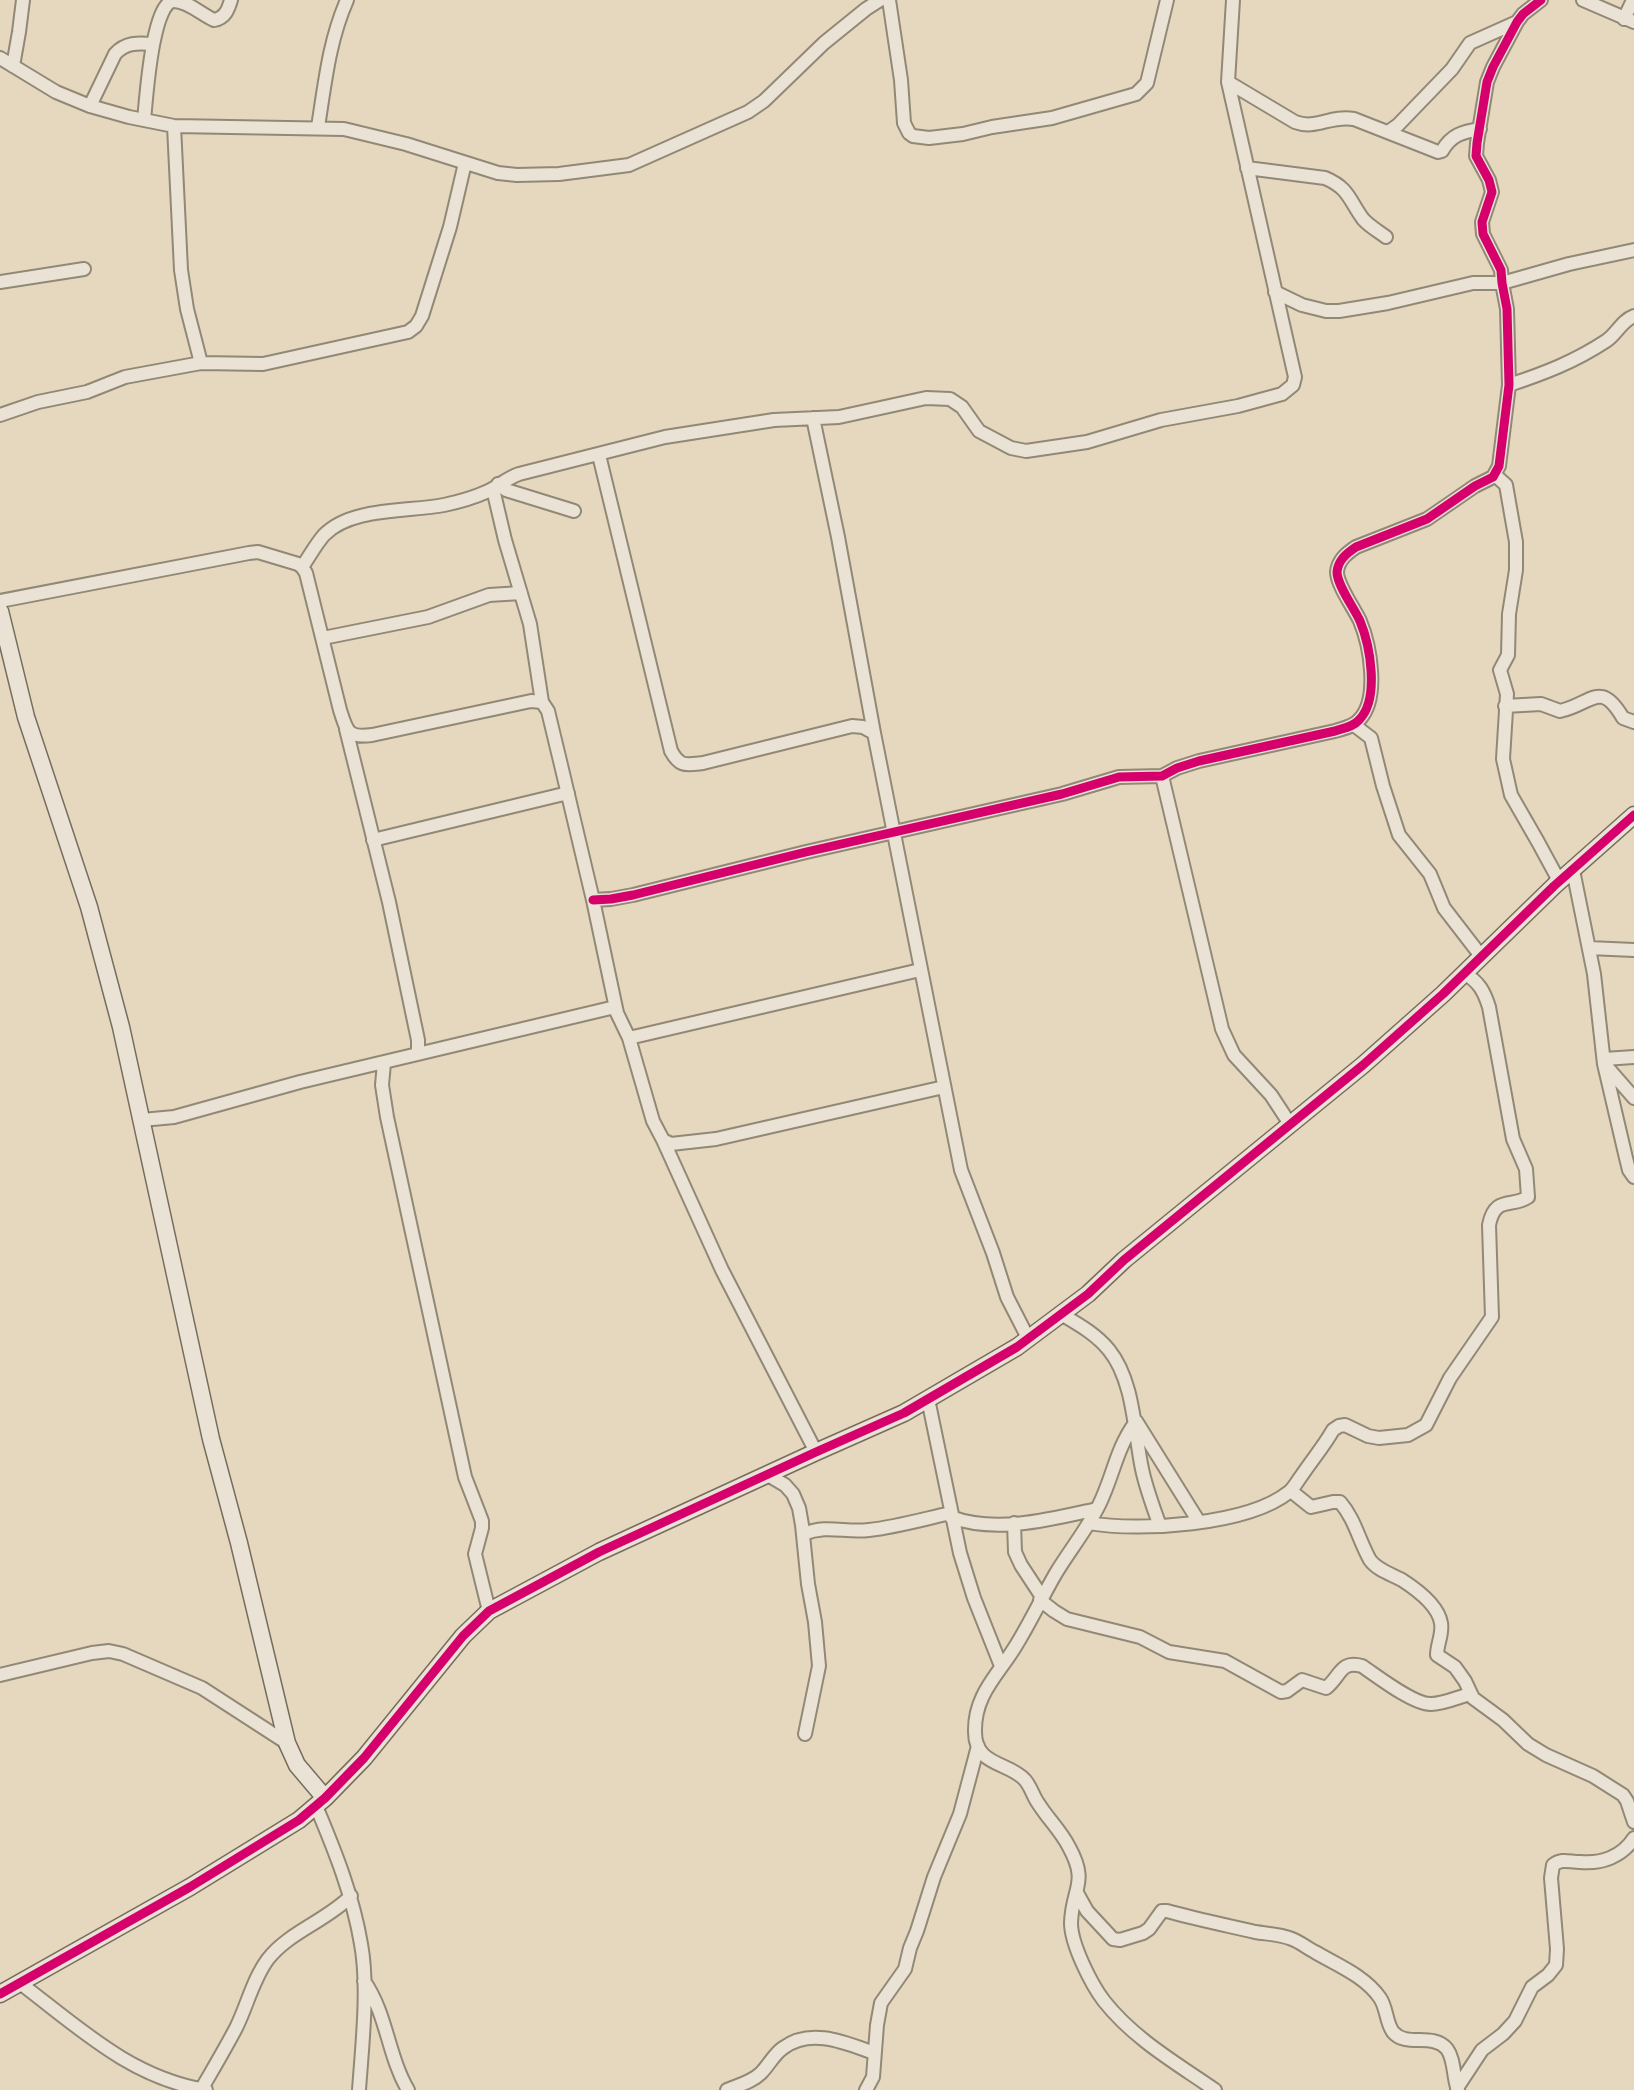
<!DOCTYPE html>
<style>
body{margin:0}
canvas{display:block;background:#e6d8be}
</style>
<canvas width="1634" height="2090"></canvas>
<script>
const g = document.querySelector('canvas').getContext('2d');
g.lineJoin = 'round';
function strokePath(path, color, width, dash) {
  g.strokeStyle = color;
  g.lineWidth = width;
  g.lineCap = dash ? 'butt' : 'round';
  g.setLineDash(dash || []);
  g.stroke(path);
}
const street = new Path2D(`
 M889,0L901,80L904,123L909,133L913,136L929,138L963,134L992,127L1052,118L1136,94L1147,83L1167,0
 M1583,0L1634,22
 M1624,19L1633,0
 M0,58L56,92L90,106L129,117L174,126L344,129L406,144L498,173L517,175L559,174L629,165L748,112L764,101L824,43L866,9L880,0
 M13,66L19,32L23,0
 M1228,82L1295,122C1317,130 1329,115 1354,119L1438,152L1442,151C1451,135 1462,132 1480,129
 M90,106L115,54C126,42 138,43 153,44
 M144,120C146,102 152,1 174,1C188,1 202,15 214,20C225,18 228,10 231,0
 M174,126L181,270L187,309L201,363
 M318,127C325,83 329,41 347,0
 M1388,132L1398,125L1452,69L1470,43L1517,22
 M1247,168L1325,178C1349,188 1349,200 1363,219C1369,226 1378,231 1386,237
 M0,282L84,269
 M1275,292L1302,305L1326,311H1339L1388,303L1473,283H1502L1569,264L1634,250
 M1509,385C1545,373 1574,362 1606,341C1617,334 1621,321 1634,316
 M0,415L38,402L87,392L125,377L201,363L263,364L408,332L416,326L422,316L450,227L465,163
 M813,418L838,537L874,733
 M599,455L671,751C680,767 685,765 703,763L852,726L863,727L874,733L961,1170L993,1253L1007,1297L1028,1338
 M1495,475L1506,485L1516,542V570L1509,614L1508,655L1500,670L1507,694L1503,759L1511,795L1538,842L1557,877L1554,886
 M498,484L506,490L574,511
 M493,489L505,540L530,624L542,702
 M302,567C309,557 316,544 324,535C351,507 408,512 444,505C458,502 473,498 486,492C498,487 505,479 519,474L665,437L774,420L839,417L926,398L950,399L962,407L979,431L1011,448L1026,451L1087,442L1161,420L1238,406L1282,394L1293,385L1295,377L1228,82L1233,0
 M0,601L249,553L258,552L298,564L302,567L306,573L340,710C347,732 348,738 372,735L531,701L542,702L548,711L561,765L593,900L617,1013L629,1038L653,1121L663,1140L671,1144L716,1139L944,1087
 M323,638L428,617L489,595L521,593
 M1505,706L1541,704L1560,711C1592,704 1600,679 1623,718L1634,722
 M1354,725L1371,738L1383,786L1399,835L1430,874L1444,908L1481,956
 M346,729L389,902L418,1040V1054
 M1162,776L1222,1029L1234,1055L1271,1095L1290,1124
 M373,840L568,793
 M1573,870L1594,974L1604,1064L1626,1158L1629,1170L1634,1177
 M593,900L611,899L633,895L806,852L1062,794L1119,777L1162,776L1177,768L1199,761L1335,731C1344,728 1353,727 1359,720C1380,699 1370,645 1360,621C1354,608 1337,585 1337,572C1338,560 1347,553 1356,547L1427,519L1475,486L1493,477L1499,466L1509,385L1507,309L1502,283L1501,270L1483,234L1482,222L1492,192L1489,180L1476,156L1477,143L1487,82L1493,67L1517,22L1523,14L1541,0
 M1589,948L1634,950
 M629,1038L920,970
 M1604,1059L1634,1057
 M384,1063L382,1085L387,1117L465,1477L482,1521V1528L475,1554L489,1611
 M1607,1067L1634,1098
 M142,1120L174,1117L300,1082L615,1007
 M663,1140L722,1270L816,1452
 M1061,1314C1078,1324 1096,1334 1109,1350C1134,1381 1134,1431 1142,1469C1146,1488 1153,1507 1160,1526
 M928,1399L960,1553L974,1598L1001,1666
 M1136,1421L1199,1522
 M1135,1423C1116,1449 1113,1477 1099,1505C1087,1529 1070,1550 1056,1573C1042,1597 1030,1623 1015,1647C998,1675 974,1695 975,1732C975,1766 1009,1762 1025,1780C1031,1787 1033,1796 1038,1803C1048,1819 1061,1831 1069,1847C1089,1883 1072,1888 1071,1923C1071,1944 1091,1984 1104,2001C1134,2039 1176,2063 1215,2090
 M768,1475L785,1485L793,1494L799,1508L802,1525L808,1584L815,1622L819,1666L805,1734
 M1291,1491L1311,1507L1333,1502H1340C1355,1519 1359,1541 1370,1560C1377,1570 1391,1574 1402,1580C1416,1589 1438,1605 1441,1623C1443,1634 1437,1644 1437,1655L1455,1667L1465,1681L1473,1698L1503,1720L1528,1744L1546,1755L1593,1776L1623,1795L1627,1801L1634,1822
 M951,1517C996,1534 1052,1519 1097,1509
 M1014,1523L1015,1552L1021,1565L1042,1597
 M1089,1523C1139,1532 1248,1525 1289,1492C1294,1488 1298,1480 1302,1475C1312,1460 1324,1446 1333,1430L1339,1426L1345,1425L1368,1436L1379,1438L1408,1435L1426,1425L1450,1378L1492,1317L1489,1225C1495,1195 1512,1208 1528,1197L1526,1169L1513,1139L1489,1007C1484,991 1479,982 1464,973
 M803,1534C828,1524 844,1533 869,1530C896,1527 924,1519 951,1513
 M1040,1600L1054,1611L1067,1619L1140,1637L1169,1652L1225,1661L1281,1692L1287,1691L1302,1680L1326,1688C1341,1676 1340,1660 1362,1666C1377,1676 1414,1705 1431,1704C1444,1704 1458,1697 1470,1694
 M0,1675L92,1653L109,1651L123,1654L202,1688L287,1743
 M316,1806C335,1851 353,1896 361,1944C369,1987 362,2047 359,2090
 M1077,1893L1087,1911L1113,1939L1120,1940L1143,1933L1149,1929L1162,1911H1167C1196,1919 1225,1925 1255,1932C1267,1934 1280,1934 1292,1939C1300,1942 1307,1948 1315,1952C1337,1965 1365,1976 1380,1998C1387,2008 1386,2023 1393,2032C1406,2048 1433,2032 1447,2049C1455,2060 1453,2078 1458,2090
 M364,1981C387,2014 388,2056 408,2090
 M20,1983C78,2027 131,2078 206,2090
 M1457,2088L1482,2050L1503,2034L1515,2021L1532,1987L1548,1975L1556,1965L1557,1949L1551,1878L1553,1865C1562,1858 1569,1862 1580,1862C1601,1864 1622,1857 1634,1838
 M201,2090C213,2069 225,2049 236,2028C247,2006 253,1979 268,1959C289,1932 326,1921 351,1896
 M727,2090C739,2085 752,2082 761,2073C769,2065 774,2054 783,2048C811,2027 846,2043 874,2053
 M866,2090L873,2077L877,2025L881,2003L905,1969L910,1948L917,1931L934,1877L960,1814L978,1746`);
const secondary = new Path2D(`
 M0,611L26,717L89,907L121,1027L211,1439L239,1543L287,1743L297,1765L325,1798
 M0,1994L190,1887L299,1820L325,1798L364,1758L463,1636L489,1611L599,1552L816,1452L904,1413L1017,1347L1088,1294L1124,1260L1363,1065L1443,994L1554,886L1634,815`);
strokePath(street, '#928876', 16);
strokePath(secondary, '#776d5d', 19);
strokePath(street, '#e9e2d5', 12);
strokePath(secondary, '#e9e2d5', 16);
strokePath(new Path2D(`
 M593,900L611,899L633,895L806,852L1062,794L1119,777L1162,776L1177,768L1199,761L1335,731C1344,728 1353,727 1359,720C1380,699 1370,645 1360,621C1354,608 1337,585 1337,572C1338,560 1347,553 1356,547L1427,519L1475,486L1493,477L1499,466L1509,385L1507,309L1502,283L1501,270L1483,234L1482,222L1492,192L1489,180L1476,156L1477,143L1487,82L1493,67L1517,22L1523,14L1541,0
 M0,1994L190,1887L299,1820L325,1798L364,1758L463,1636L489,1611L599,1552L816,1452L904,1413L1017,1347L1088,1294L1124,1260L1363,1065L1443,994L1554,886L1634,815`), '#d6006c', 9);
</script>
